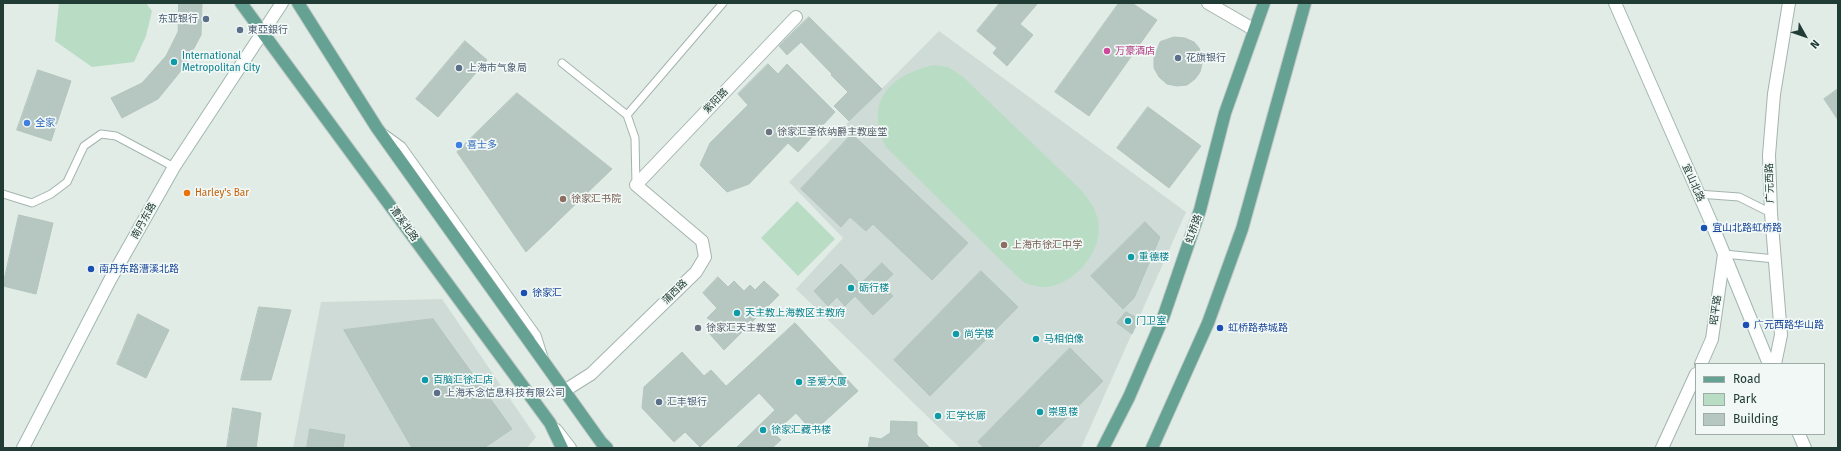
<!DOCTYPE html>
<meta charset="utf-8">
<style>
body{margin:0}
#map{position:relative;width:1841px;height:451px;overflow:hidden;background:#e1ece7;font-family:"Fira Sans",sans-serif}
canvas{display:block}
.frame{position:absolute;inset:0;border:4px solid #213c35;pointer-events:none}
.legend{position:absolute;left:1695px;top:363px;width:130px;height:72px;box-sizing:border-box;background:#f1f8f5;border:1px solid #9eada8;margin:0;padding:5px 7px;list-style:none;font-size:12px;color:#213c35}
.legend li{display:flex;align-items:center;gap:8px;height:20px}
.legend b{width:20px;border:1px solid #9eada8}
.north{position:absolute;left:1785px;top:16px;width:40px;height:40px;-webkit-text-stroke:3px #f1f8f5;paint-order:stroke;rotate:130deg;font-size:11px;font-weight:700;line-height:16px;text-align:center;color:#213c35}
.north::after{content:'';display:block;margin:auto;width:14px;height:18px;background:#213c35;clip-path:polygon(50% 0,100% 100%,50% 72%,0 100%)}
</style>
<div id="map">
<canvas width="1841" height="451"></canvas>
<div class="frame"></div>
<ul class="legend">
<li><b style="height:5px;background:#65a293"></b>Road</li>
<li><b style="height:11px;background:#b9ddc4"></b>Park</li>
<li><b style="height:11px;background:#b6c6c0"></b>Building</li>
</ul>
<div class="north">N</div>
</div>
<script>
const g = document.querySelector('canvas').getContext('2d');
g.lineJoin = 'round';
function fillPath(path, color) {
  g.fillStyle = color;
  g.fill(path, 'evenodd');
}
function strokePath(path, color, width, dash) {
  g.strokeStyle = color;
  g.lineWidth = width;
  g.lineCap = dash ? 'butt' : 'round';
  g.setLineDash(dash || []);
  g.stroke(path);
}
function write(font, color, halo, rows, align = 'center') {
  g.font = font + ' "Fira Sans","Noto Sans SC",sans-serif';
  g.lineWidth = 3.5;
  g.setLineDash([]);
  g.textBaseline = 'middle';
  g.strokeStyle = halo;
  g.fillStyle = color;
  for (const [text, x, y, turn = 0] of rows) {
    g.save();
    g.translate(x, y);
    g.rotate((+turn || 0) * Math.PI / 180);
    g.textAlign = isNaN(turn) ? turn : align;
    if (halo) g.strokeText(text, 0, 0);
    g.fillText(text, 0, 0);
    g.restore();
  }
}
fillPath(new Path2D(`
 M939,31L1186,212L1081,448H960L796,289L843,238L789,182Z
 M442,299L536,437L527,448H293L321,302Z`), '#cfdbd6');
fillPath(new Path2D(`
 M59,3H146L152,11L146,36L134,62L92,67L55,41Z
 M934,65L948,67L962,76L1080,189C1090,200 1098,212 1099,227C1100,254 1073,285 1046,287C1037,287 1030,285 1022,281L886,147C864,102 889,75 934,65Z
 M797,201L835,239L798,276L761,238Z`), '#b9ddc4');
const building = new Path2D(`
 M179,3H202L201,35L184,67L158,99L122,118L111,98L142,83L166,56L178,32Z
 M1000,3H1038L1020,24L1033,35L1007,66L993,53L997,48L977,31Z
 M1119,3H1132L1157,20L1089,116L1055,92Z
 M809,17L882,89L849,121L834,106L848,92L831,75L832,74L801,42L787,55L779,46Z
 M1174,37L1185,38L1194,42L1199,48L1202,56V64L1200,72L1195,79L1187,85L1177,86L1167,84L1159,77L1154,68V58L1160,42Z
 M465,41L487,60L438,117L416,99Z
 M768,64L778,74L787,64L835,112L798,152L788,143L749,184L727,192L700,165L710,143L748,105L738,94Z
 M38,70L71,81L51,141L17,130Z
 M1838,89V120L1824,99Z
 M517,93L612,169L526,252L457,152Z
 M1148,107L1201,146L1169,188L1117,148Z
 M852,134L968,243L932,280L873,224L866,231L850,217L841,227L801,189Z
 M19,215L53,223L36,294L3,286Z
 M1145,222L1160,237L1134,298L1123,309L1091,276Z
 M882,263L893,274L882,285L893,296L873,315L855,296L845,306L837,297L828,306L814,291L841,264L860,284Z
 M981,271L1018,307L930,396L894,360Z
 M718,277L728,287L734,281L744,291L750,285L755,290L764,281L779,295L724,350L708,332L718,324L707,318L717,308L703,293Z
 M259,307L291,310L271,380H241Z
 M1126,312L1139,319L1132,334L1117,323Z
 M138,314L169,330L146,378L117,364Z
 M433,319L512,429L484,448H412L344,330Z
 M795,323L858,391L813,432L796,413L774,433L781,440L772,448H736L775,410L759,393L700,447L685,432L674,442L642,408L644,387L682,352L704,376L711,370L726,386Z
 M1070,348L1103,381L1037,448H984L978,442Z
 M233,408L261,413L256,448H227Z
 M891,421L917,422V435L930,448H868L870,437L881,439L890,433Z
 M310,429L345,435L343,448H307Z`);
fillPath(building, '#b6c6c0');
strokePath(building, '#b3c5be', 1);
const lane = new Path2D(`
 M562,63L627,115L635,138L636,185
 M627,115L723,3
 M384,133L402,146L537,335L544,357
 M3,194L32,203L51,194L67,182L84,146L101,134L116,136L174,167
 M1698,194L1739,197L1771,213
 M1724,254L1775,259`);
const street = new Path2D(`
 M1208,3L1253,29
 M1701,364L1712,339L1724,254
 M1775,364L1781,335L1771,213L1769,155L1774,94L1789,3
 M564,391L591,374L696,272L705,257L702,241L636,185L796,17
 M1662,448L1696,374`);
const secondary = new Path2D(`
 M1615,3L1711,222L1769,364
 M556,430L570,448
 M1799,434L1805,448
 M23,448L110,280L174,167L282,3`);
const primary = new Path2D(`
 M241,3L550,423L562,448
 M298,3L377,128L601,442L607,448
 M1103,448L1129,397L1163,318L1200,210L1225,113L1264,3
 M1152,448L1208,323L1242,229L1305,3`);
strokePath(lane, '#a4b4ae', 9);
strokePath(street, '#a4b4ae', 14);
strokePath(secondary, '#9fb7af', 14);
strokePath(primary, '#c1c8c6', 14);
strokePath(lane, '#fff', 7);
strokePath(street, '#fff', 12);
strokePath(secondary, '#fff', 12);
strokePath(primary, '#65a293', 12);
for (const [x, y, r, color] of [
 [206,19,4,"#5c6f8a"],
 [240,30,4,"#5c6f8a"],
 [1107,51,4,"#d1479c"],
 [1178,58,4,"#5c6f8a"],
 [174,62,4,"#0f9aa8"],
 [459,68,4,"#5c6f8a"],
 [27,123,4,"#3f7fe0"],
 [769,132,4,"#6b7280"],
 [459,145,4,"#3f7fe0"],
 [187,193,4,"#e8710a"],
 [563,199,4,"#8d6e63"],
 [1704,228,4,"#1a4fb4"],
 [1004,245,4,"#8d6e63"],
 [1131,257,4,"#0f9aa8"],
 [91,269,4,"#1a4fb4"],
 [851,288,4,"#0f9aa8"],
 [524,293,4,"#1a4fb4"],
 [737,313,4,"#0f9aa8"],
 [1128,321,4,"#0f9aa8"],
 [1746,325,4,"#1a4fb4"],
 [698,328,4,"#6b7280"],
 [1220,328,4,"#1a4fb4"],
 [956,334,4,"#0f9aa8"],
 [1036,339,4,"#0f9aa8"],
 [425,380,4,"#0f9aa8"],
 [799,382,4,"#0f9aa8"],
 [437,393,4,"#5c6f8a"],
 [659,402,4,"#5c6f8a"],
 [1040,412,4,"#0f9aa8"],
 [938,416,4,"#0f9aa8"],
 [763,430,4,"#0f9aa8"]
]) {
  const dot = new Path2D();
  dot.arc(x, y, r, 0, 2 * Math.PI);
  g.fillStyle = color;
  g.fill(dot);
  strokePath(dot, '#f1f8f5', 1.5);
}
write('10px', '#4e5e75', '#f1f8f5', [
 ["东亚银行",198,19,"right"],
 ["東亞銀行",248,30],
 ["花旗银行",1186,58],
 ["上海市气象局",467,68],
 ["上海禾念信息科技有限公司",445,393],
 ["汇丰银行",667,402]
], 'left');
write('10px', '#b23c85', '#f1f8f5', [
 ["万豪酒店",1115,51]
], 'left');
write('10px', '#0d838f', '#f1f8f5', [
 ["International",182,56],
 ["Metropolitan City",182,68],
 ["重德楼",1139,257],
 ["砺行楼",859,288],
 ["天主教上海教区主教府",745,313],
 ["门卫室",1136,321],
 ["尚学楼",964,334],
 ["马相伯像",1044,339],
 ["百脑汇徐汇店",433,380],
 ["圣爱大厦",807,382],
 ["崇思楼",1048,412],
 ["汇学长廊",946,416],
 ["徐家汇藏书楼",771,430]
], 'left');
write('10px', '#213c35', '#f1f8f5', [
 ["紫阳路",716,101,-46],
 ["宜山北路",1693,183,66],
 ["广元西路",1770,183,-91],
 ["南丹东路",144,221,-61],
 ["漕溪北路",404,224,54],
 ["虹桥路",1194,229,-71],
 ["蒲西路",675,292,-44],
 ["昭平路",1716,310,-82]
]);
write('10px', '#366cbe', '#f1f8f5', [
 ["全家",35,123],
 ["喜士多",467,145]
], 'left');
write('10px', '#5b616d', '#f1f8f5', [
 ["徐家汇圣依纳爵主教座堂",777,132],
 ["徐家汇天主教堂",706,328]
], 'left');
write('10px', '#c56008', '#f1f8f5', [
 ["Harley's Bar",195,193]
], 'left');
write('10px', '#785e54', '#f1f8f5', [
 ["徐家汇书院",571,199],
 ["上海市徐汇中学",1012,245]
], 'left');
write('10px', '#164399', '#f1f8f5', [
 ["宜山北路虹桥路",1712,228],
 ["南丹东路漕溪北路",99,269],
 ["徐家汇",532,293],
 ["广元西路华山路",1754,325],
 ["虹桥路恭城路",1228,328]
], 'left');
</script>
